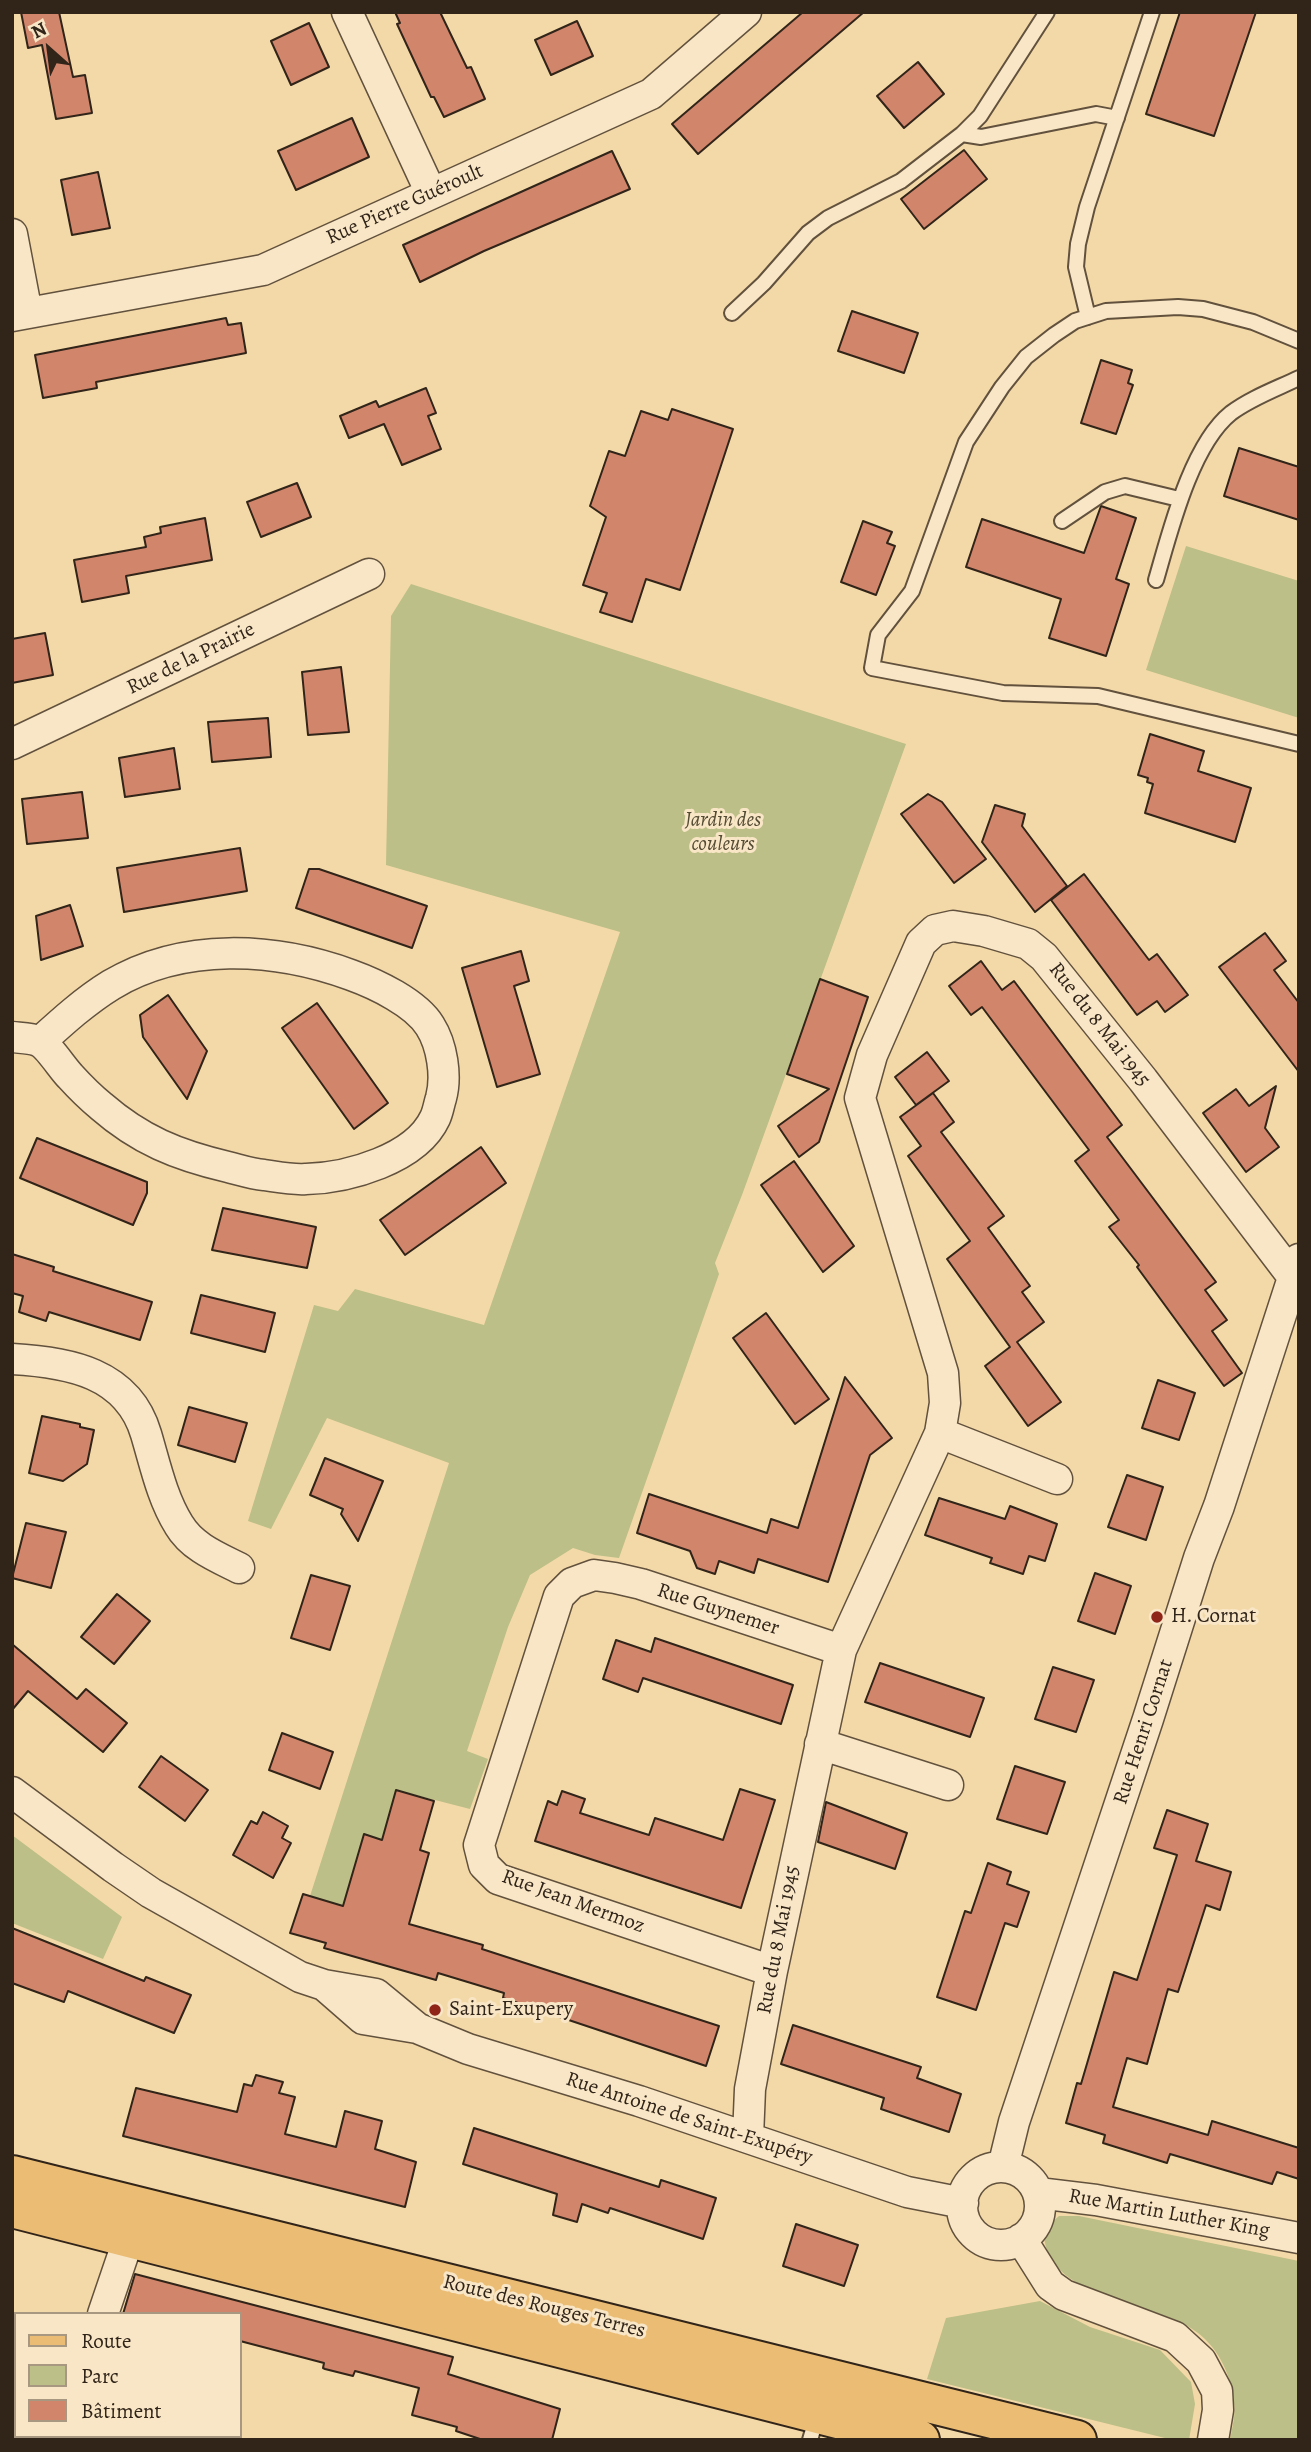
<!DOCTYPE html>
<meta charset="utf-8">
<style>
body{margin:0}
#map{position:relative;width:1311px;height:2452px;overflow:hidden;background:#f4d9a8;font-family:Alegreya,serif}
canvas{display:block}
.frame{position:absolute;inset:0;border:14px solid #312419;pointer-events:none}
.legend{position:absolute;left:14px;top:2312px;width:228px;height:126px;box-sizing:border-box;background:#f8e6c6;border:2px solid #a89881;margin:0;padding:9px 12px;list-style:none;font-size:21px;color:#312419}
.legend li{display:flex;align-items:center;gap:14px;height:35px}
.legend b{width:35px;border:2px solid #a89881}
.north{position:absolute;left:14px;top:14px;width:70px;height:70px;-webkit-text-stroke:5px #f8e6c6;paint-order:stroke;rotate:332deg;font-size:19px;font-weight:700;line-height:28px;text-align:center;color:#312419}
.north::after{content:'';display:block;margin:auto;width:24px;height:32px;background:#312419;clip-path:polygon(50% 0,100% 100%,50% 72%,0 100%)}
</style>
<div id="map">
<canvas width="1311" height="2452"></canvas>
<div class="frame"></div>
<ul class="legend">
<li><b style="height:9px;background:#eabc74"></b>Route</li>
<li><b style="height:19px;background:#bcbf87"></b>Parc</li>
<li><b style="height:19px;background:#d1856a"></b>Bâtiment</li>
</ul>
<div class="north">N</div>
</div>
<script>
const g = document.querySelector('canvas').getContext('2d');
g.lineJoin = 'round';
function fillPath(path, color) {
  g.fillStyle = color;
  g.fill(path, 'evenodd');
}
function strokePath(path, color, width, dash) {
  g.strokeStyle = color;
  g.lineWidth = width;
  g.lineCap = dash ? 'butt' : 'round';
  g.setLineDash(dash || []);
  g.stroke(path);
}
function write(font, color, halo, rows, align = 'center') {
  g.font = font + ' Alegreya,serif';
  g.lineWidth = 6;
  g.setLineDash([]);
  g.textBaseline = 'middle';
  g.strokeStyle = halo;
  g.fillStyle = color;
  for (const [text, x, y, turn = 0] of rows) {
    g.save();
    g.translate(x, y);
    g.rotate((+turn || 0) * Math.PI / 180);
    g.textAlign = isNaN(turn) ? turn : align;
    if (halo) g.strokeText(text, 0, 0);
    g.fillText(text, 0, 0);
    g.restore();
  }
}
fillPath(new Path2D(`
 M1186,546L1299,581V718L1146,670Z
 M411,584L906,744L742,1195L715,1263L719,1274L619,1558L595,1555L573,1548L530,1575L508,1627L467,1751L488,1759L470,1809L396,1790L382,1840L364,1835L343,1906L310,1896L449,1463L327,1418L271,1529L248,1521L314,1305L338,1311L355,1289L484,1325L620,932L386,865L391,616Z
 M12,1835L122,1917L103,1959L12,1923Z
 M1059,2216H1079L1299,2261V2440H1230C1232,2428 1236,2414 1234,2403C1232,2377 1219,2349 1198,2333C1156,2299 1041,2301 1044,2229Z
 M1040,2301L1090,2327L1160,2350L1191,2382L1195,2404L1189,2440H1173L927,2379L946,2318Z`), '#bcbf87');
const building = new Path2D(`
 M21,12H59L73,77L85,75L92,113L56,119L42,45L28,48Z
 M395,12H440L467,68L471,67L485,99L444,117L434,97H431L397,24L400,23Z
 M803,12H864L698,154L672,124Z
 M1180,12H1256L1214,136L1146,114Z
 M577,21L593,56L551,75L535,40Z
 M309,23L329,67L291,85L271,41Z
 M918,62L944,94L904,128L877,96Z
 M352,118L369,157L296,190L278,151Z
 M964,150L987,179L924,229L901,199Z
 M612,151L630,189L484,251L420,282L403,245Z
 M98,172L110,228L72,235L61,180Z
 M852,311L918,333L904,373L838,351Z
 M226,318L228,325L241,323L246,353L96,382L97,388L43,398L35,355Z
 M1101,360L1132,370L1128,383L1133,385L1116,434L1081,423Z
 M426,388L436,413L428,416L441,449L402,465L384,424L349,438L340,416L376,401L379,407Z
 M672,409L733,429L680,590L646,579L632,622L600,612L607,593L583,585L606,517L590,506L609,451L625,456L641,411L668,420Z
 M1239,448L1299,467V520L1224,496Z
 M297,483L311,517L261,537L247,502Z
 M1101,506L1136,518L1116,579L1129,584L1106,656L1049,638L1061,599L966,567L982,519L1084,553Z
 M205,518L212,560L126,576L129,593L82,602L74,560L146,547L144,537L161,533L160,527Z
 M863,521L892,532L887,543L895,546L876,595L841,582Z
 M45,633L53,675L12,683V639Z
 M341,667L349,732L308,735L302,672Z
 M268,718L271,757L212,762L208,722Z
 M1150,734L1204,751L1198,771L1251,788L1235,842L1145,813L1153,784L1147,782L1148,778L1138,775Z
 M174,748L180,789L125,797L119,758Z
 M82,792L88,838L27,844L22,799Z
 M928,794L942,802L986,859L954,883L901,814Z
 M995,805L1025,814L1022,826L1067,886L1035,912L982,842Z
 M240,848L247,891L124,912L117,868Z
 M309,869H319L427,906L412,948L296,908Z
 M1084,874L1149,960L1157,954L1188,995L1165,1012L1157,1001L1137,1015L1051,900Z
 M70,905L83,946L41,960L36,916Z
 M1265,933L1286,961L1274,970L1299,1003V1072L1219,967Z
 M521,951L529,981L514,986L540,1074L497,1087L462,968Z
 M981,961L1002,990L1014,981L1122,1125L1107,1137L1216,1282L1205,1290L1227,1320L1212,1331L1242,1373L1224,1386L1137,1267L1139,1265L1109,1227L1119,1220L1075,1161L1089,1150L982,1007L971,1015L949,986Z
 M820,979L868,997L819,1142L799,1157L778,1126L829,1089L787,1074Z
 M168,995L207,1051L187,1099L143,1037L140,1015Z
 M317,1003L388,1103L354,1129L282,1028Z
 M927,1052L949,1081L916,1105L895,1077Z
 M1276,1086L1265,1128L1279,1147L1246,1172L1203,1113L1236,1089L1249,1106Z
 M933,1093L954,1122L941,1132L1004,1216L988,1228L1030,1286L1022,1292L1044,1322L1017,1342L1061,1402L1028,1426L985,1366L1010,1347L947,1259L970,1241L908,1156L921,1146L900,1117Z
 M37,1138L147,1182V1193L133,1225L20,1178Z
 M481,1147L506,1183L405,1255L380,1220Z
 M794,1161L854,1246L823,1272L761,1185Z
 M223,1208L316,1227L307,1268L212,1250Z
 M12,1254L54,1267L53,1271L152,1302L140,1340L49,1312L46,1321L19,1312L23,1296L12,1293Z
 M201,1295L275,1313L265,1352L191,1333Z
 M766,1313L829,1399L795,1424L733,1338Z
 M845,1377L892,1438L870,1455L828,1582L758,1559L754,1573L719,1561L715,1574L697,1568L690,1551L637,1533L649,1494L767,1533L771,1519L798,1528Z
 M1158,1380L1195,1393L1179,1440L1142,1428Z
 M189,1407L247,1423L235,1462L178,1445Z
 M42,1416L80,1424V1427L94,1430L87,1464L63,1481L29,1473Z
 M325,1458L383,1481L358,1541L341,1514L343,1509L310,1495Z
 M1127,1475L1163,1487L1146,1540L1108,1527Z
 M939,1498L1005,1519L1010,1506L1057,1524L1045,1561L1029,1556L1023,1574L990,1563L992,1558L925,1535Z
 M26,1523L66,1532L51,1588L12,1578Z
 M1095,1573L1131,1586L1115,1634L1078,1621Z
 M311,1575L350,1586L330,1650L291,1638Z
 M117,1594L150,1621L114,1664L81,1637Z
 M655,1638L793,1685L781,1724L643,1678L638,1692L603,1679L616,1640L651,1652Z
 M12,1644L77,1699L86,1689L127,1723L103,1752L28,1691L12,1710Z
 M880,1663L984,1698L970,1737L865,1702Z
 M1053,1667L1094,1680L1076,1732L1035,1719Z
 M282,1733L333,1752L320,1789L269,1770Z
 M161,1756L208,1790L185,1821L139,1787Z
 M1015,1766L1065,1782L1047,1834L997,1819Z
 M740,1789L775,1800L741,1908L535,1841L548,1801L557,1805L562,1791L585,1799L580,1813L649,1835L655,1818L723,1840Z
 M396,1790L434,1801L420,1850L429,1853L409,1924L483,1945L482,1949L719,2026L706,2066L503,1998L504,1993L438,1973L436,1980L324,1948L326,1943L290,1933L303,1894L343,1906L364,1834L382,1840Z
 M826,1802L907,1833L895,1869L818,1842Z
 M1167,1810L1208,1824L1196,1861L1231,1872L1220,1910L1206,1905L1178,1992L1168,1989L1147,2064L1127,2058L1113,2107L1208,2135L1212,2121L1299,2148V2179L1277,2172L1272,2184L1170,2154L1167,2163L1103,2143L1105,2135L1066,2123L1077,2083L1081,2084L1114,1972L1137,1980L1177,1855L1154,1848Z
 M263,1812L288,1826L282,1838L291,1843L273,1878L233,1855L251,1821L257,1824Z
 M988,1863L1011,1872L1007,1884L1029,1892L1017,1927L1005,1923L976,2010L937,1997L965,1911L971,1913Z
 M12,1928L144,1981L146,1977L191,1995L174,2033L68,1991L64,2002L12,1983Z
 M793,2025L921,2067L917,2078L961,2094L949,2132L881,2109L884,2098L781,2064Z
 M256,2075L283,2082L279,2093L295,2097L285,2134L336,2147L345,2111L382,2121L375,2149L416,2162L405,2207L123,2136L136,2088L237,2112L244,2084L252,2086Z
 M474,2128L659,2187L661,2180L716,2198L703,2239L610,2208L608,2213L582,2204L577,2222L553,2215L557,2194L463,2164Z
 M796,2224L858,2245L844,2286L783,2266Z
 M135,2274L453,2357L448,2374L560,2409L552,2440H483L456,2431L457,2427L412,2415L419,2388L355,2371L353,2376L325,2369L323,2368L324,2363L240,2341V2314H123Z`);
fillPath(building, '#d1856a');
strokePath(building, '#312419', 2);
const lane = new Path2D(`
 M962,134L981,137L1096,114L1117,118
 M732,313L764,283L808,233L828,218L901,181L962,134L980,116L1047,12
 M1088,317L1076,267L1078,244L1087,207L1152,12
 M1299,341L1253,322L1203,309L1178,307L1106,311L1075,321L1054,335L1026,357L1002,387L966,442L912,591L878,635L872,668L1003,693L1098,696L1299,744
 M1062,521L1105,492L1125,486L1179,499
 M1156,580C1170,532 1191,445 1231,413C1251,398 1276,389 1299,378
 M810,2440L817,2416`);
const street = new Path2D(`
 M347,12L431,193
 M12,234L27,313
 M12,316L263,270L651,94L746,12
 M12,744L369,574
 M12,1037C20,1038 31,1038 38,1041C48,1045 62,1068 70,1076C80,1087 90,1097 101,1106C140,1140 177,1155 228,1167C240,1170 252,1174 264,1175C278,1177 292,1180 306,1179C348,1178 416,1159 435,1118C438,1112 439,1104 441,1098C447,1076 442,1045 430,1026C416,1003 376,984 351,975C274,947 183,942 111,985C85,1001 62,1022 40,1042
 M12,1359C69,1362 128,1373 146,1434C155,1464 162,1498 179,1525C192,1547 217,1557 239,1568
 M940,1433L1057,1479
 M820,1744L948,1785
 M12,1792L113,1867L151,1893L300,1977L324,1985L376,1994L416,2027
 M772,1971L498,1879L484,1865L479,1845L559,1596L572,1583L594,1575L615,1578L641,1584L841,1650
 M324,1985L363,2019L417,2028L468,2049L639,2101L907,2192L963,2203
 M748,2137L750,2089L772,1971L841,1650L940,1433L945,1403L943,1373L860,1098L872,1055L921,943L935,930L953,926L984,931L1028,944L1044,957L1143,1080L1293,1277
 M1003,2167L1014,2122L1148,1719L1199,1558L1219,1506L1299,1259
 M962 2206a39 39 0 1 1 78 0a39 39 0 1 1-78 0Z
 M1038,2193L1096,2200L1299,2238
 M1021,2239L1050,2285L1064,2295L1175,2337L1201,2361L1217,2391L1218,2410L1213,2440
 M103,2314L136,2217
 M57,2440L58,2436`);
const primary = new Path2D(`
 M12,2175L1077,2440
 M12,2208L920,2440`);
strokePath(lane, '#62513d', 18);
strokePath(street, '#62513d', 33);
strokePath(primary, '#312419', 42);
strokePath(lane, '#f8e6c6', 14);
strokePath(street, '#f8e6c6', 30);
strokePath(primary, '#eabc74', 38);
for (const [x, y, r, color] of [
 [1157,1617,7,"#8f2418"],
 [435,2010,7,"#8f2418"]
]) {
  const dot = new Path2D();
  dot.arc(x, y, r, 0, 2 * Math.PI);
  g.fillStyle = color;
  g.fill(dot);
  strokePath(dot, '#f8e6c6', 2.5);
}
write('21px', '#312419', '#f8e6c6', [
 ["Rue Pierre Guéroult",405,205,-24],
 ["Rue de la Prairie",191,659,-26],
 ["Rue du 8 Mai 1945",1099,1025,52],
 ["Rue Guynemer",718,1610,18],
 ["Rue Henri Cornat",1144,1732,-72],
 ["Rue Jean Mermoz",573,1902,20],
 ["Rue du 8 Mai 1945",779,1940,-79],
 ["Rue Antoine de Saint-Exupéry",689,2119,18],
 ["Rue Martin Luther King",1169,2214,10],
 ["Route des Rouges Terres",544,2307,14]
]);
write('italic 21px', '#544b34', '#f8e6c6', [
 ["Jardin des",723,821],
 ["couleurs",723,845]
]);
write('21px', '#312419', '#f8e6c6', [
 ["H. Cornat",1171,1617],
 ["Saint-Exupery",449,2010]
], 'left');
</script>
